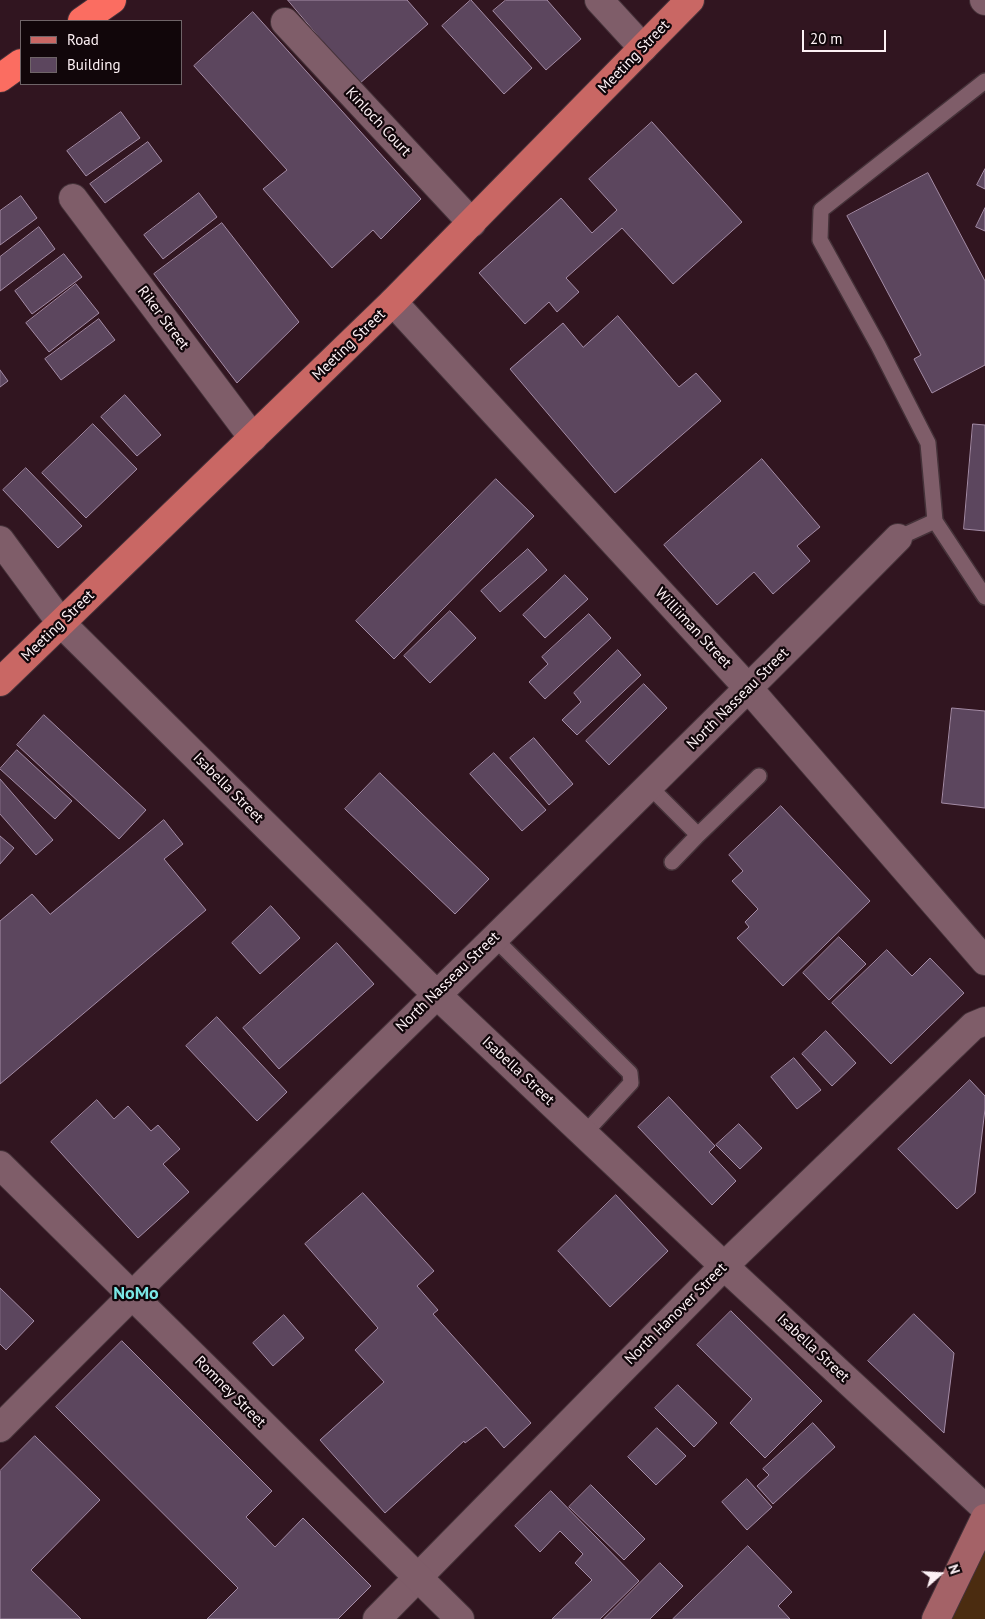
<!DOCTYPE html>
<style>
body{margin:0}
#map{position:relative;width:985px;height:1619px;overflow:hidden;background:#311520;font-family:"PT Sans",sans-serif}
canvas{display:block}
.legend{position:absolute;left:20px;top:20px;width:162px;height:65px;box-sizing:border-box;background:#11060a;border:1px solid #6f6468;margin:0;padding:6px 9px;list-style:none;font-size:15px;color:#fdf1f5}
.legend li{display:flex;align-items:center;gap:10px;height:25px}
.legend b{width:25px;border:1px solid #6f6468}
.north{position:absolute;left:915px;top:1549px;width:50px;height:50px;-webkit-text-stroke:4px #11060a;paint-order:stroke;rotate:71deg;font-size:14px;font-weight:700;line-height:20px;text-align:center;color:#fdf1f5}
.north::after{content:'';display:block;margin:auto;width:18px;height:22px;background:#fdf1f5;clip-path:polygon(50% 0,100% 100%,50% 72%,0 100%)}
.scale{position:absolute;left:802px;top:30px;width:84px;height:22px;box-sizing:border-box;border:2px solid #fdf1f5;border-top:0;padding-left:6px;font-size:15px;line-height:18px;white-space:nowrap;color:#fdf1f5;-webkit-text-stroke:4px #11060a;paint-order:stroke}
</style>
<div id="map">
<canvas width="985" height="1619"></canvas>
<ul class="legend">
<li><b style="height:6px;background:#c96764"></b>Road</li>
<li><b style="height:14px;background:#5c465e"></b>Building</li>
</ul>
<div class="north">N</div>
<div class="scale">20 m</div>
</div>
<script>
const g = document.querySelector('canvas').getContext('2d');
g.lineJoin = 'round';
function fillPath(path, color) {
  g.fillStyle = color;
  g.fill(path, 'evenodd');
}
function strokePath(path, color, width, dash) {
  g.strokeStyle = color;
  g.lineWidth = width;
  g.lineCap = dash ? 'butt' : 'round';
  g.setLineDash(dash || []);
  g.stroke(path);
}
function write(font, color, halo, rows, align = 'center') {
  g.font = font + ' "PT Sans",sans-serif';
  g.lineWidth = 4.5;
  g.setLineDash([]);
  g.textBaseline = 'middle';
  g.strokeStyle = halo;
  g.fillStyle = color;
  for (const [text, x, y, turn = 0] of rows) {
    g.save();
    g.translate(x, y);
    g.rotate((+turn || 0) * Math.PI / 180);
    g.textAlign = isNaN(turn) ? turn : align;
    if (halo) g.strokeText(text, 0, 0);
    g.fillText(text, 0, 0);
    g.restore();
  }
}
fillPath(new Path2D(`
 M985,1518V1619H936Z`), '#4b2c10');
const building = new Path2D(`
 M288,0H407L428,24L359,84Z
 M471,0L532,68L504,94L442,26Z
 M506,0H547L581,39L546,70L493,11Z
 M253,12L421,199L381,239L373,230L332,268L263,189L287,170L194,66Z
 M121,112L140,138L86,176L67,151Z
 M652,122L742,222L673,284L622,228L566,278L579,292L557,312L549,302L525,324L479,273L561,198L592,233L617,210L589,179Z
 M148,142L162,161L105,203L90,184Z
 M985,169V189L977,185Z
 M928,173L985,281V365L932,393L914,359L921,355L847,216Z
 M199,193L217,217L163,259L144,235Z
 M21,196L37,218L0,245V211Z
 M985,208V231L976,227Z
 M222,223L299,322L237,383L154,274Z
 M39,227L55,249L0,291V257Z
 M64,254L82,277L32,314L15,291Z
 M76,284L99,313L49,352L26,323Z
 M618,316L679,387L696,373L721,401L615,493L510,369L563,323L583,347Z
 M99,319L115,340L61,380L45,359Z
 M0,370L8,381L0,387Z
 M125,395L161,435L137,456L101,417Z
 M93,424L137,469L86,518L42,473Z
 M973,424L985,425V531L964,529Z
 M762,459L820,527L797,546L810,561L773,594L754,572L717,605L664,545Z
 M26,468L82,526L58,548L3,490Z
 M496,479L534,516L394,659L356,621Z
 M528,549L547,570L500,612L481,591Z
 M565,575L588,599L545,638L523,615Z
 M450,611L476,638L430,683L404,656Z
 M589,614L611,638L545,699L529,682L548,664L542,657Z
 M618,650L641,675L577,735L562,720L581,702L574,693Z
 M644,684L667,708L609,765L586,741Z
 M952,708L985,711V808L942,803Z
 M44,715L146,810L119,839L17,745Z
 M534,738L573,784L549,805L510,758Z
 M17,750L72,801L55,819L0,769Z
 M494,753L546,810L522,831L470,774Z
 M380,773L489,879L455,914L345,809Z
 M0,779L53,840L36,855L0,814Z
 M781,806L870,901L783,986L737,938L749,927L745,922L758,909L732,881L743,871L729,855Z
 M164,820L183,844L164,859L206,910L0,1084V921L32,894L50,914Z
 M0,836L14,848L0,864Z
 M271,906L300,938L260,974L232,943Z
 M839,937L866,964L829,1000L803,973Z
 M337,943L374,984L279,1069L243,1028Z
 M887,950L912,976L930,958L964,993L891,1064L832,1003Z
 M217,1017L287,1092L257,1121L186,1046Z
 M826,1031L856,1063L832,1086L802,1054Z
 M794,1058L821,1090L797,1109L771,1077Z
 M970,1080L985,1096V1109L975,1193L957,1209L898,1149Z
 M669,1097L715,1146L709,1152L736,1181L712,1205L638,1127Z
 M97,1100L114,1119L128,1106L151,1131L158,1125L180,1149L163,1164L189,1192L138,1238L51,1142Z
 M739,1124L762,1148L740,1169L716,1145Z
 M363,1193L434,1271L417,1286L438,1310L433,1314L531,1423L504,1448L486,1427L465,1443L464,1441L385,1513L320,1440L384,1382L355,1350L378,1328L305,1244Z
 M616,1195L668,1251L610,1307L558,1251Z
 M0,1288L34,1321L6,1350L0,1344Z
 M731,1311L822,1401L765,1458L730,1423L752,1399L697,1345Z
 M914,1314L954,1353L944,1433L868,1361Z
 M284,1315L304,1338L273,1366L253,1343Z
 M122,1341L272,1491L246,1517L275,1547L303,1518L371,1586L338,1619H207L238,1588L56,1407Z
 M678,1385L717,1423L694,1447L655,1408Z
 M813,1423L835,1447L773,1504L757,1486L769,1475L763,1469Z
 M657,1428L686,1456L656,1485L628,1457Z
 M35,1436L100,1500L31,1570L81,1619H0V1471Z
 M747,1479L772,1507L747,1530L722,1502Z
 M591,1485L645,1539L624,1560L569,1507Z
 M551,1491L639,1581L600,1619H552L592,1580L575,1563L583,1554L560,1531L540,1552L515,1526Z
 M748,1546L792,1592L778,1606L790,1619H673Z
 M660,1563L683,1586L650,1619H604Z`);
fillPath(building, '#5c465e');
strokePath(building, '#a48ca6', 1);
const service = new Path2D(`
 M935,521L985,597
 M898,538L935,521L928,443L878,345L820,240L821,210L985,81
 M649,786L698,835L759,776
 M672,862L698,835
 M494,938L630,1073L631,1083L584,1134`);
const minor = new Path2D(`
 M599,0L643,48
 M984,0L985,1
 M285,22L472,223
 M73,198L253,438
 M393,302L749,689L985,961
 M0,540L61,623L436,994L724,1266L985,1508
 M0,1428C296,1128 602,838 898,538
 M377,1619L724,1266L973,1026L985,1021`);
const tertiary = new Path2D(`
 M0,1165L460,1619`);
const secondary = new Path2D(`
 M936,1619L985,1518`);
const primary = new Path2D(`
 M0,682L393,302L690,0`);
const motorway = new Path2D(`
 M82,21L112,0
 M0,78L21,63`);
strokePath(service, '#453239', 18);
strokePath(minor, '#453239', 30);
strokePath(tertiary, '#453239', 30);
strokePath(secondary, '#453239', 30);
strokePath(primary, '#453239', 30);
strokePath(motorway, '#453239', 30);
strokePath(service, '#7f5d69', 15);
strokePath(minor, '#7f5d69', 28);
strokePath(tertiary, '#7f5d69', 28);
strokePath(secondary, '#a46267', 28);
strokePath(primary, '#c96764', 28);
strokePath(motorway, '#fb6d61', 28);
write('15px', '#fdf1f5', '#11060a', [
 ["Meeting Street",634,57,-46],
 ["Kinloch Court",378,122,47],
 ["Riker Street",163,318,53],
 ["Meeting Street",349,345,-44],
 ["Meeting Street",58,626,-44],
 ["Williiman Street",693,628,47],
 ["North Nasseau Street",738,699,-45],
 ["Isabella Street",228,788,45],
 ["North Nasseau Street",448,982,-44],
 ["Isabella Street",518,1071,43],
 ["North Hanover Street",676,1314,-45],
 ["Isabella Street",813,1348,43],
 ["Romney Street",230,1392,45]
]);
write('bold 18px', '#7ae6e5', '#11060a', [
 ["NoMo",136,1294]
]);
</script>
